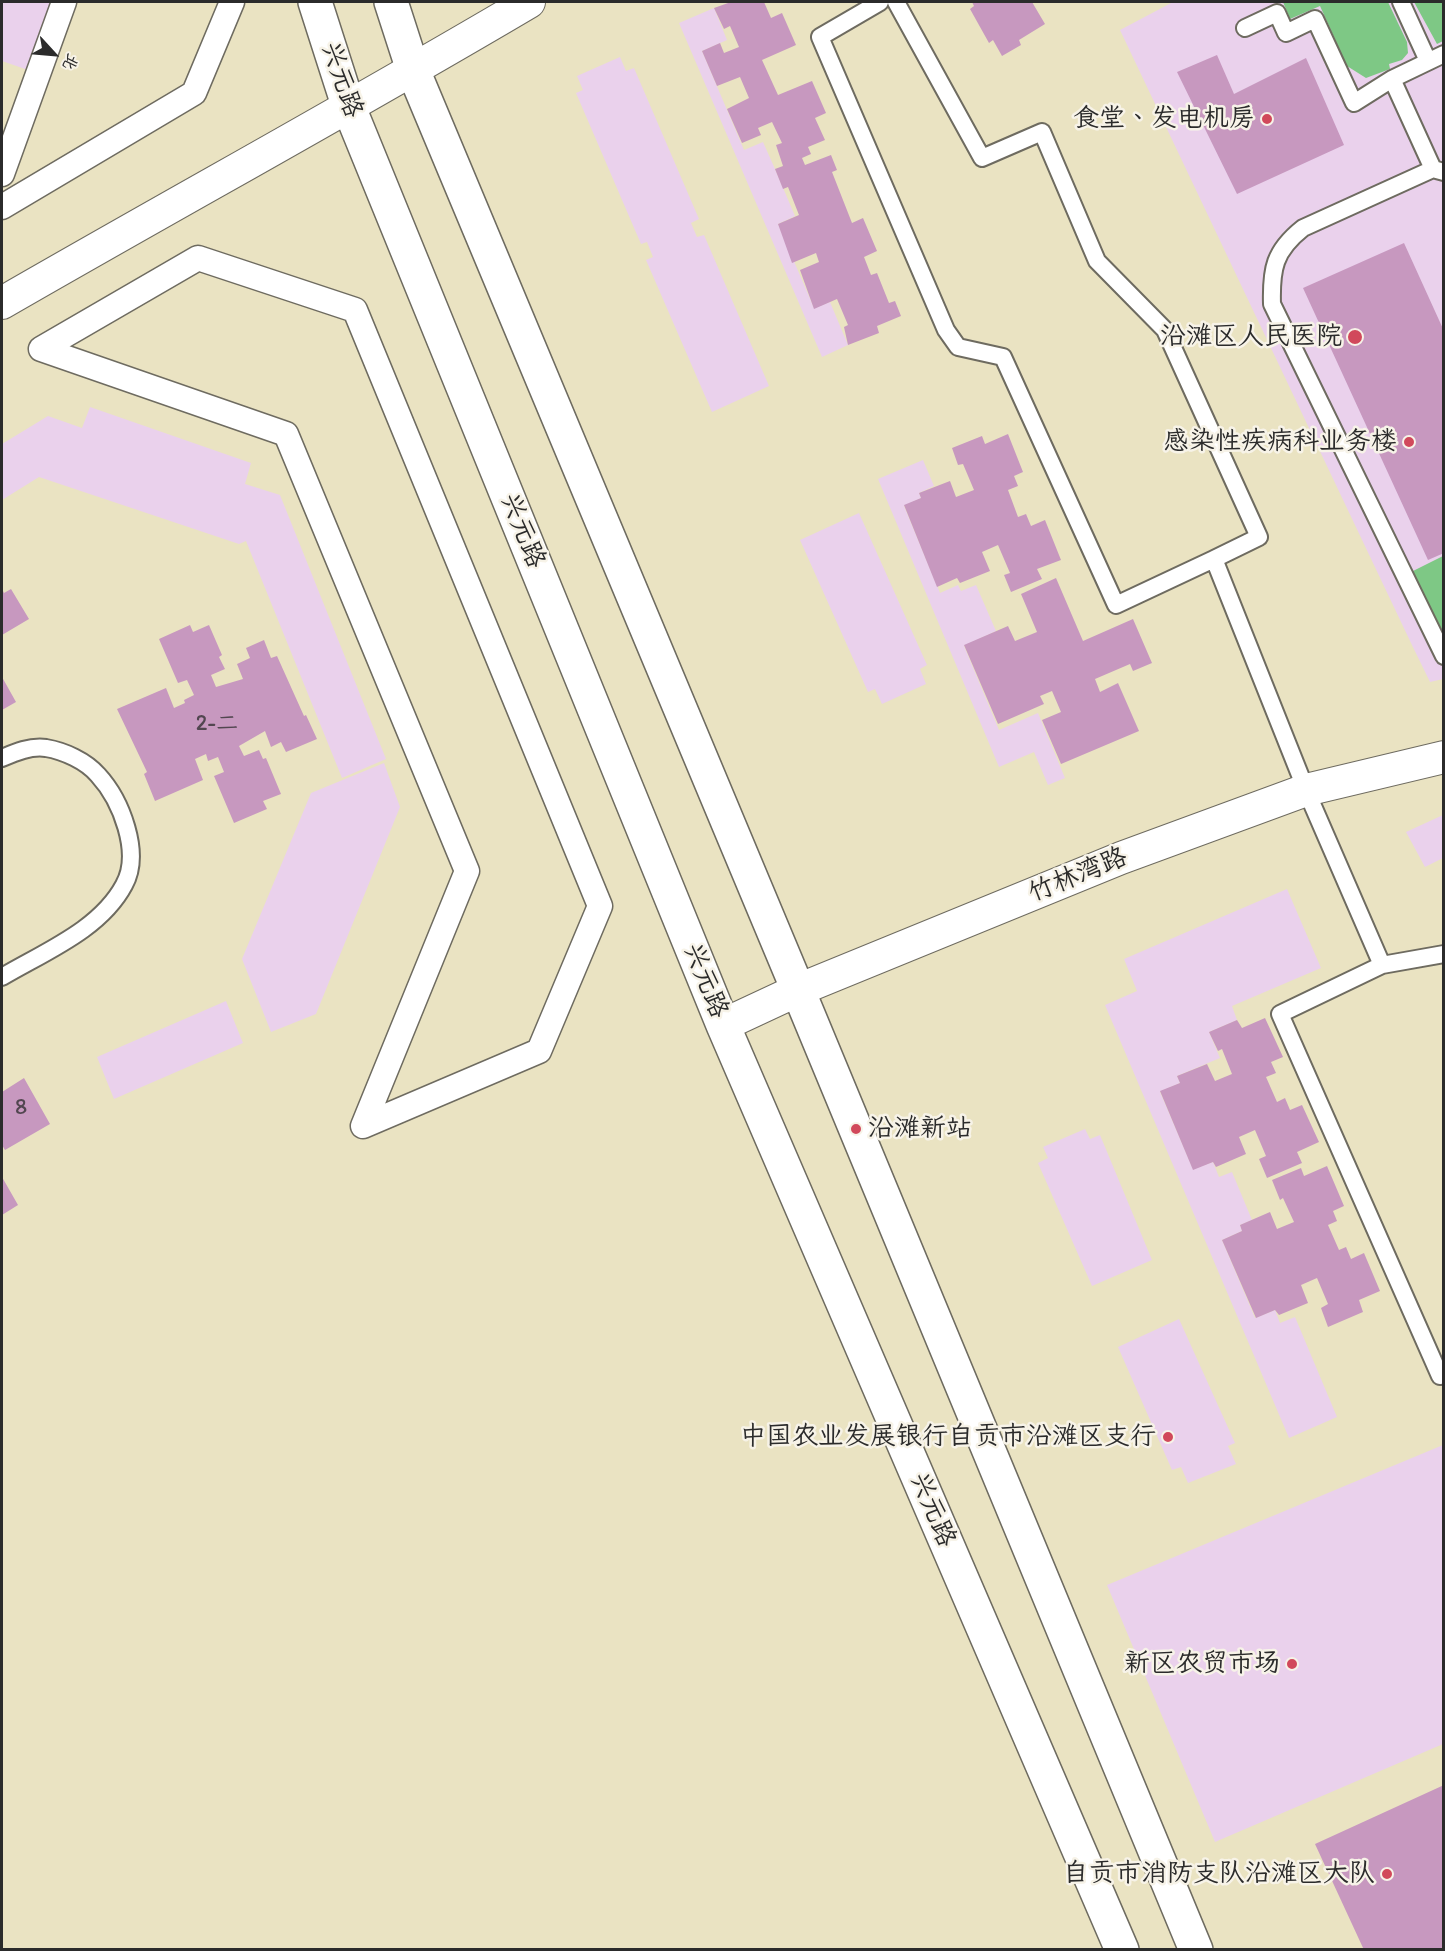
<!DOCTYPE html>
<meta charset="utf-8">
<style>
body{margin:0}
#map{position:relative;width:1445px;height:1951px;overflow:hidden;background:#eae3c2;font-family:Itim,"LXGW WenKai TC",sans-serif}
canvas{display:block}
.frame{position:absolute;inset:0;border:3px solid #2b2b2b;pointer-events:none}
.north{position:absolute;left:24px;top:24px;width:60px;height:60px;-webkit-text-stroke:4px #f7f3e8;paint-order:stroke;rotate:116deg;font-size:16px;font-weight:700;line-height:24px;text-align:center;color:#2b2b2b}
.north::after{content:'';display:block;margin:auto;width:21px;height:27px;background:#2b2b2b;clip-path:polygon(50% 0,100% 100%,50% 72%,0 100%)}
</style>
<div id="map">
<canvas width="1445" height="1951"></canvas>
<div class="frame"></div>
<div class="north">北</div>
</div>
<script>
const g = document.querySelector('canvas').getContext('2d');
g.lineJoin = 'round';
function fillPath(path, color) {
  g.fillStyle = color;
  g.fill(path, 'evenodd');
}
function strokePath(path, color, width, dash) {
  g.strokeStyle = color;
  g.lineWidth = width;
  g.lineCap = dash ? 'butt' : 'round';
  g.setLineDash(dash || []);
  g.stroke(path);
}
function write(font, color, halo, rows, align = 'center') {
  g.font = font + ' Itim,"LXGW WenKai TC",sans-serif';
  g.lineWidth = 5;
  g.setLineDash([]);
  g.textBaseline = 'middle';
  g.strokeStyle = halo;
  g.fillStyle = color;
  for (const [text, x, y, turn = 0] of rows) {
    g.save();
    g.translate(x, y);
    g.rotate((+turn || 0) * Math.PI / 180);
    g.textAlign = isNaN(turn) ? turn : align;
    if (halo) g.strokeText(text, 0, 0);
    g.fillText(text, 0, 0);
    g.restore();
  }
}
fillPath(new Path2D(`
 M2,2H53L28,70L2,61Z
 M1173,2H1443V679L1430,682L1411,643L1120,30Z
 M714,8L727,40L702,51L744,150L763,142L775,169L795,216L778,224L814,308L830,302L848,345L822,357L679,23Z
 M620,57L626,71L634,68L699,219L691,223L697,237L704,235L769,386L712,412L646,260L653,257L647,242L641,244L576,93L583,90L577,76Z
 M90,407L251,463L245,484L280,495L386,759L342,778L246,541L239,544L39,477L2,500V444L48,416L82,428Z
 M923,460L934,486L919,493L921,498L904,506L940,593L958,585L961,591L976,585L996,631L964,646L999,730L1038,713L1065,778L1048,785L1034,752L999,767L878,479Z
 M859,513L927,665L920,669L926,684L882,704L875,689L868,692L800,540Z
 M384,763L400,807L316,1014L271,1032L242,959L311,793Z
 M1443,815V858L1425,867L1406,832Z
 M1287,889L1321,968L1232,1006L1237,1020L1209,1032L1220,1058L1177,1076L1180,1083L1160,1092L1193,1169L1213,1162L1219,1177L1232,1172L1252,1220L1240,1225L1242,1231L1222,1240L1255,1318L1275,1310L1280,1323L1295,1317L1337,1417L1289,1438L1105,1005L1137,991L1124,959Z
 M226,1001L243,1043L114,1099L97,1057Z
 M1085,1129L1090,1139L1100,1135L1152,1260L1092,1286L1038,1163L1048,1158L1043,1147Z
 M1179,1319L1235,1443L1228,1446L1236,1464L1188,1483L1181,1467L1172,1470L1118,1347Z
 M1443,1445V1744L1215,1842L1107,1585Z`), '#ead1ec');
fillPath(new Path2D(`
 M1283,2H1388L1407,42L1408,53L1402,60L1389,64L1390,69L1366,78L1347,66L1320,6L1290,19Z
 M1414,2H1443V41L1437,44Z
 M1443,556V636L1413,571Z`), '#7ec885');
fillPath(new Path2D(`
 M731,2H764L771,18L782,13L796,45L762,60L778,95L812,81L826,113L815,118L825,140L808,147L811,154L802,158L805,165L831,155L837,170L832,172L852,223L863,218L877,251L864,257L871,275L877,273L889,303L895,301L901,316L877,326L879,333L848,345L844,327L848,325L837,299L814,309L800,270L819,262L816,253L792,263L778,224L799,215L788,187L783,189L775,169L783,166L776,145L782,143L772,122L758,128L761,135L742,143L727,109L749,98L740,77L717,86L702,51L720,43L724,53L739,47L730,26L724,29L714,8Z
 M972,2H1032L1045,24L1019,40L1021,45L1002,56L993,40L989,43L970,9L974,6Z
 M1217,55L1234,94L1306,58L1344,145L1237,194L1177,72Z
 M1404,243L1444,331V553L1428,560L1303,288Z
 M1008,434L1023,472L1014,476L1018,486L1008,490L1018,517L1026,514L1031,526L1045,520L1061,560L1037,569L1042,579L1011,592L1004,575L1010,573L998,545L982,552L990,571L960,583L957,578L937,587L904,505L921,498L919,493L950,481L956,497L974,490L963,464L958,465L952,448L982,436L985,444Z
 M1056,578L1083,641L1133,619L1152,663L1133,671L1130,664L1095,679L1100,692L1118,683L1139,731L1061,764L1042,720L1061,712L1052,691L1040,696L1044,704L998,724L964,645L1008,626L1015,641L1037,632L1021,594Z
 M2,589L4,593L11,589L29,619L2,635Z
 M190,625L193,632L209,625L222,655L219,657L225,669L211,675L216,687L243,679L237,664L250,658L246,648L264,640L271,658L277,656L304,716L306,715L317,739L286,752L281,742L271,747L265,731L239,746L244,756L259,750L263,759L266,758L281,794L263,801L267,809L234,823L214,776L224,772L218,757L208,761L206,754L195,759L203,780L155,801L144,774L147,772L117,709L166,688L174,708L185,703L184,700L194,695L187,680L178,683L159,639Z
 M2,677L16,702L2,710Z
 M1265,1018L1283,1057L1271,1062L1276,1073L1266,1077L1277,1102L1285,1098L1290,1110L1302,1105L1319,1142L1297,1152L1302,1163L1267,1178L1259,1159L1266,1156L1255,1130L1239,1137L1246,1154L1216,1167L1213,1162L1193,1170L1160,1091L1180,1083L1177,1076L1207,1064L1215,1081L1232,1074L1222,1049L1218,1051L1209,1032L1237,1020L1242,1028Z
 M24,1078L50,1124L5,1150L2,1145V1092Z
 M1327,1166L1344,1206L1333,1211L1337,1221L1328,1225L1339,1250L1346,1247L1351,1259L1364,1253L1380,1291L1359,1300L1363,1312L1328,1327L1321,1308L1328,1304L1317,1278L1301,1285L1308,1303L1279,1315L1275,1310L1256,1318L1222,1240L1242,1231L1240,1225L1270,1212L1277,1229L1294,1222L1283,1198L1280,1200L1272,1180L1301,1168L1304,1176Z
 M2,1177L18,1205L2,1215Z
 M1444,1785V1950H1364L1315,1844Z`), '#c798bf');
const service = new Path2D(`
 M880,2L820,37L946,330L958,347L1003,357L1116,605L1214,559
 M896,2L982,158L1042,132L1097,261L1165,330L1259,537L1214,559L1306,790L1382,965
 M1401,2L1428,61
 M1245,28L1277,13L1286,33L1315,19L1354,103L1392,79L1444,54
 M1392,79L1433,169
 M1444,172L1433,169L1303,228C1274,251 1271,269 1272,304L1444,656
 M2,758C16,752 30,746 46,748C64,751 86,761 98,775C121,800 142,853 124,885C100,930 44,952 2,977
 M1444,954L1382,965L1280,1014L1440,1376L1444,1375`);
const pedestrian = new Path2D(`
 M2,174L64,2
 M2,207L194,93L232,2
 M198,258L355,310L600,906L539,1051L363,1126L467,871L286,434L41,349Z`);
const minor = new Path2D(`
 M2,303C177,202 355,105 529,2
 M723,1025L798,990L1121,858L1306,790L1444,757`);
const primary = new Path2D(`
 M315,2L348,105L723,1025L1122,1950
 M391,2L413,70L798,990L1196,1950`);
strokePath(service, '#6e6b60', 20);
strokePath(pedestrian, '#6e6b60', 27);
strokePath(minor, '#6e6b60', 34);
strokePath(primary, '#6e6b60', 36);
strokePath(service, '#fff', 16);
strokePath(pedestrian, '#fff', 24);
strokePath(minor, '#fff', 32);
strokePath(primary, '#fff', 33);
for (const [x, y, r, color] of [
 [1267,119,6,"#d1495b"],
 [1355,337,8,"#d1495b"],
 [1409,442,6,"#d1495b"],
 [856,1129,6,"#d1495b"],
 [1168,1437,6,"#d1495b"],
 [1292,1664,6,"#d1495b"],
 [1387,1874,6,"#d1495b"]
]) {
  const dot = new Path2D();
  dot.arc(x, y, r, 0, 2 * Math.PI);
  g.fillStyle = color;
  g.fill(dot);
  strokePath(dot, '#f7f3e8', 2);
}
write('22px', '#524650', null, [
 ["2-二",217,724],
 ["8",21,1108]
]);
write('26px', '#2b2b2b', '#f7f3e8', [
 ["兴元路",341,80,71],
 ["兴元路",522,531,68],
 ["竹林湾路",1078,876,-22],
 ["兴元路",705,981,68],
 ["兴元路",932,1510,67]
]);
write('26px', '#2b2b2b', '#f7f3e8', [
 ["食堂、发电机房",1255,119],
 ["沿滩区人民医院",1342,337],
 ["感染性疾病科业务楼",1397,442],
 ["沿滩新站",868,1129,"left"],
 ["中国农业发展银行自贡市沿滩区支行",1156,1437],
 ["新区农贸市场",1280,1664],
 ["自贡市消防支队沿滩区大队",1375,1874]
], 'right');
</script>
